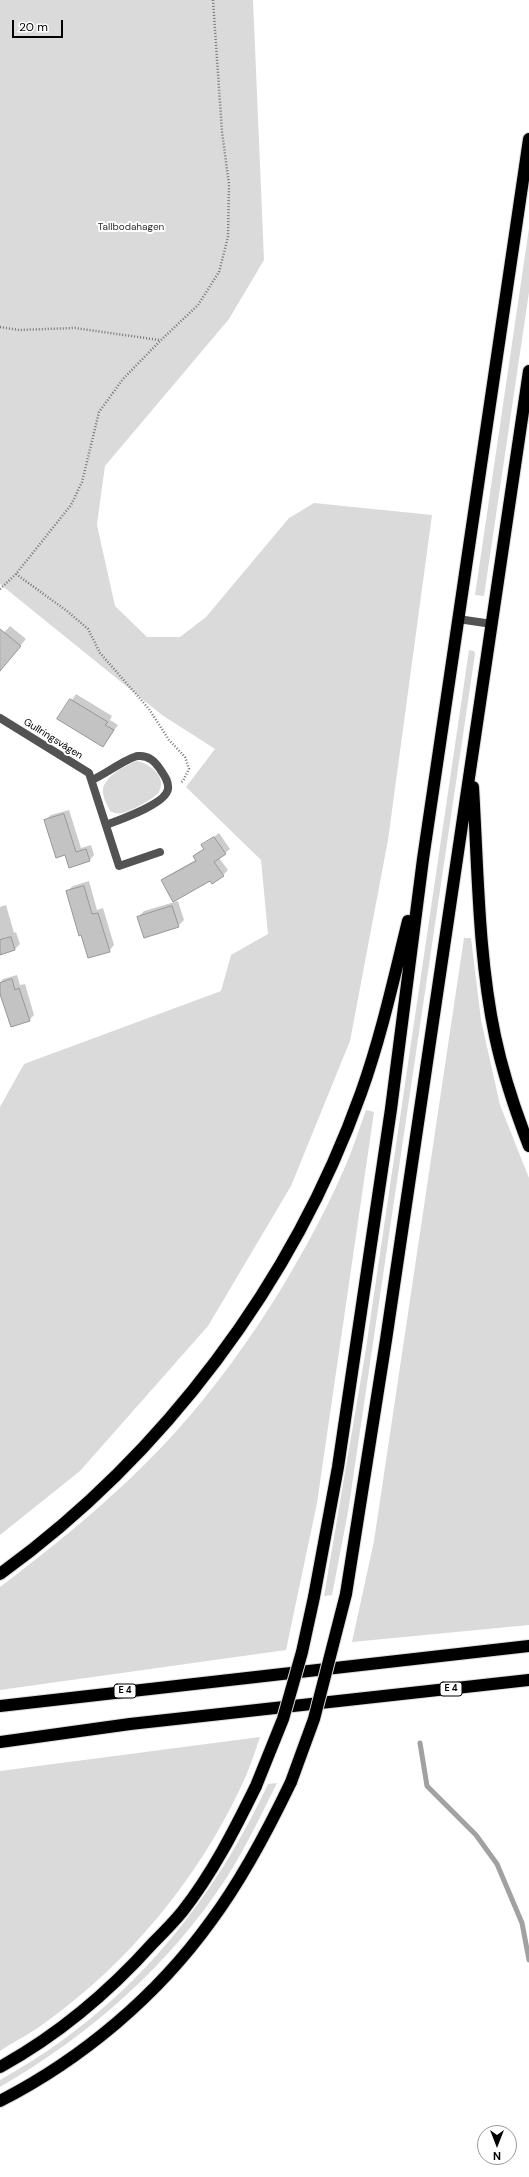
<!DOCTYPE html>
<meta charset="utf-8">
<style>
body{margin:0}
#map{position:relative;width:529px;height:2177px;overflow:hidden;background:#fff;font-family:"DM Sans",sans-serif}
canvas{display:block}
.north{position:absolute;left:477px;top:2125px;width:40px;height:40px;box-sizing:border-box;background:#fff;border:1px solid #999;border-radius:50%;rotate:180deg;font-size:11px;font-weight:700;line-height:16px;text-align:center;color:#000}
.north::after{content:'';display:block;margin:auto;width:14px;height:18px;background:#000;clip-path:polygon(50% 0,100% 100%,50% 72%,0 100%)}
.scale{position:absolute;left:12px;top:20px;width:51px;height:18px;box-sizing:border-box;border:2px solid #000;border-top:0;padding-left:5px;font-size:12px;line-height:14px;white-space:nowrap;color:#000;-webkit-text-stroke:3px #fff;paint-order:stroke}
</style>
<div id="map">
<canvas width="529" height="2177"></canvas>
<div class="north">N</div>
<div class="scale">20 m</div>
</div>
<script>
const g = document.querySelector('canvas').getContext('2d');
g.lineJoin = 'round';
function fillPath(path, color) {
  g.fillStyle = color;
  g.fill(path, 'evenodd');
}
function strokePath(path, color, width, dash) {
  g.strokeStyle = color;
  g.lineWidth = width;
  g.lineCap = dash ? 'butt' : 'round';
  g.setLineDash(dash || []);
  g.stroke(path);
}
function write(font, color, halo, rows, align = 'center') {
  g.font = font + ' "DM Sans",sans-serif';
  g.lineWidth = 4;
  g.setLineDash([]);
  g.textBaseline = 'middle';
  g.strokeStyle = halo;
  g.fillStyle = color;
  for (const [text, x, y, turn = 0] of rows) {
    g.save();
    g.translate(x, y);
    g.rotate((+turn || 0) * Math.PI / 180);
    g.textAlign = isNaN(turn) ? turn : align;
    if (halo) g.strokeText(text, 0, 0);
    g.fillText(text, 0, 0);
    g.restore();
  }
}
fillPath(new Path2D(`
 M0,0H253L264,260L229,319L105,466L101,494L97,525L115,606L147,637H180L206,617L289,518L314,503L432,515L388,840L350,1041L291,1186L208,1326L80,1471L0,1535V1107L24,1064L221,991L231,955L268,934L261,860L186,787L215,749L162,715L0,584Z
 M529,228V292L484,596L475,595Z
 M469,650L474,651L475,654L348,1512L332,1595L324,1596L365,1355Z
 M137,761C150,764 167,776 159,792C156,798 129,812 122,813C118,814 113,813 110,811C107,805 102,796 103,789C105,776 126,765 137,761Z
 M464,938H471L481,1020L500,1105L529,1178V1625L352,1642L374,1541Z
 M366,1110L374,1112L317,1503L286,1650L0,1690V1587C50,1549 100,1509 145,1464C225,1386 300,1270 345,1167C353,1149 359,1129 366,1110Z
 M260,1737C254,1755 248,1773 239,1791C196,1881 128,1963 46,2022C32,2033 15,2041 0,2051V1771Z
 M277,1783C261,1815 246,1847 227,1877C170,1965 90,2035 0,2087V2080C123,2012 209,1910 268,1784Z`), '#dadada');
fillPath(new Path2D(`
 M10,626L26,639L0,670V637Z
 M76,694L112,716L110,720L118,725L103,746L59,719Z
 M69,810L81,848L91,845L94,855L89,861L66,854L45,820L51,815Z
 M219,833L230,849L219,858L228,870L223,875L211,880H162L167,876L197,859L195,856L204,849L202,846Z
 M89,881L97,910L103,908L114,945L109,951L67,891L73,886Z
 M178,901L184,920L178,926L138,917L144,911Z
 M6,905L14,933L16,932L20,944L15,949L0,954V907Z
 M17,975L20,985L25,984L34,1015L29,1020L0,990V983L3,979Z`), '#0003');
strokePath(new Path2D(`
 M420,1743L427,1786L476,1835L497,1864L522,1923L529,1960`), '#a1a1a1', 5);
const building = new Path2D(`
 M0,629L21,646L0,671Z
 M70,699L108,722L105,725L114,730L103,747L57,719Z
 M64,814L76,852L86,849L90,861L69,868L65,855L56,858L44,820Z
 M214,837L226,854L214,862L224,876L212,884L210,881L173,902L161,880L196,861L193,856L204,849L201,845Z
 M84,886L92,914L98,913L110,952L88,958L81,935L79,936L66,891Z
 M172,906L179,927L144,938L137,917Z
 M11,937L15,950L0,955V940Z
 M12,979L15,990L19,988L30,1021L11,1027L0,994V983Z`);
fillPath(building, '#c3c3c3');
strokePath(building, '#979797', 1);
const motorway = new Path2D(`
 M473,787C478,869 478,955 495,1036C503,1074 515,1110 529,1146
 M0,1574C164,1455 293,1283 361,1093C381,1037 394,978 408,921
 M346,1594L386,1340L529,371
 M314,1597L338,1467L391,1109L423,859L529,139
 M0,1706L529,1646
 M0,1742L130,1724L529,1680
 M0,2067C58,2035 109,1992 153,1943C163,1933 173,1923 182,1912C212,1874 235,1829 256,1786
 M0,2101C82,2059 157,1996 211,1921C243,1878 268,1830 291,1782`);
strokePath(motorway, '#dbdbdb', 14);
strokePath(new Path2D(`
 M0,327L19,330L75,328L159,340
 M16,574L67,611L88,629L100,653L149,709L169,740L185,757L189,769L183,781L180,783
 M0,589L16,574L71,505L82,482L99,412L123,379L160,341L198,305L219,272L228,237L229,184L222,132L213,0`), '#757575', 2.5, [1, 2]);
strokePath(new Path2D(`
 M458,619L492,624`), '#535353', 8);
strokePath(new Path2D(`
 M0,718L89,773L119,866L160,852
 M92,780C104,775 128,757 138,756C148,755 155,761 160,769C164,775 169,781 168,789C166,804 119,820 106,825`), '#535353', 8);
strokePath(motorway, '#000', 12);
const motorwayBridge = new Path2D(`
 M291,1782L314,1719L346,1594
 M256,1786L283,1719L302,1652L314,1597`);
strokePath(motorwayBridge, '#dbdbdb', 14, []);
strokePath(motorwayBridge, '#000', 12);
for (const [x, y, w] of [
 [451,1689,22],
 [125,1691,22]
]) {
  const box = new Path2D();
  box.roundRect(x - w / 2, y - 7, w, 14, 3);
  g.fillStyle = '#fff';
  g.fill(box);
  strokePath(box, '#000', 1);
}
write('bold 9px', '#000', null, [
 ["E 4",451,1689],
 ["E 4",125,1691]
]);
write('10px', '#313131', '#fff', [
 ["Tallbodahagen",131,227]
]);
write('10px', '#000', '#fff', [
 ["Gullringsvägen",53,739,32]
]);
</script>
